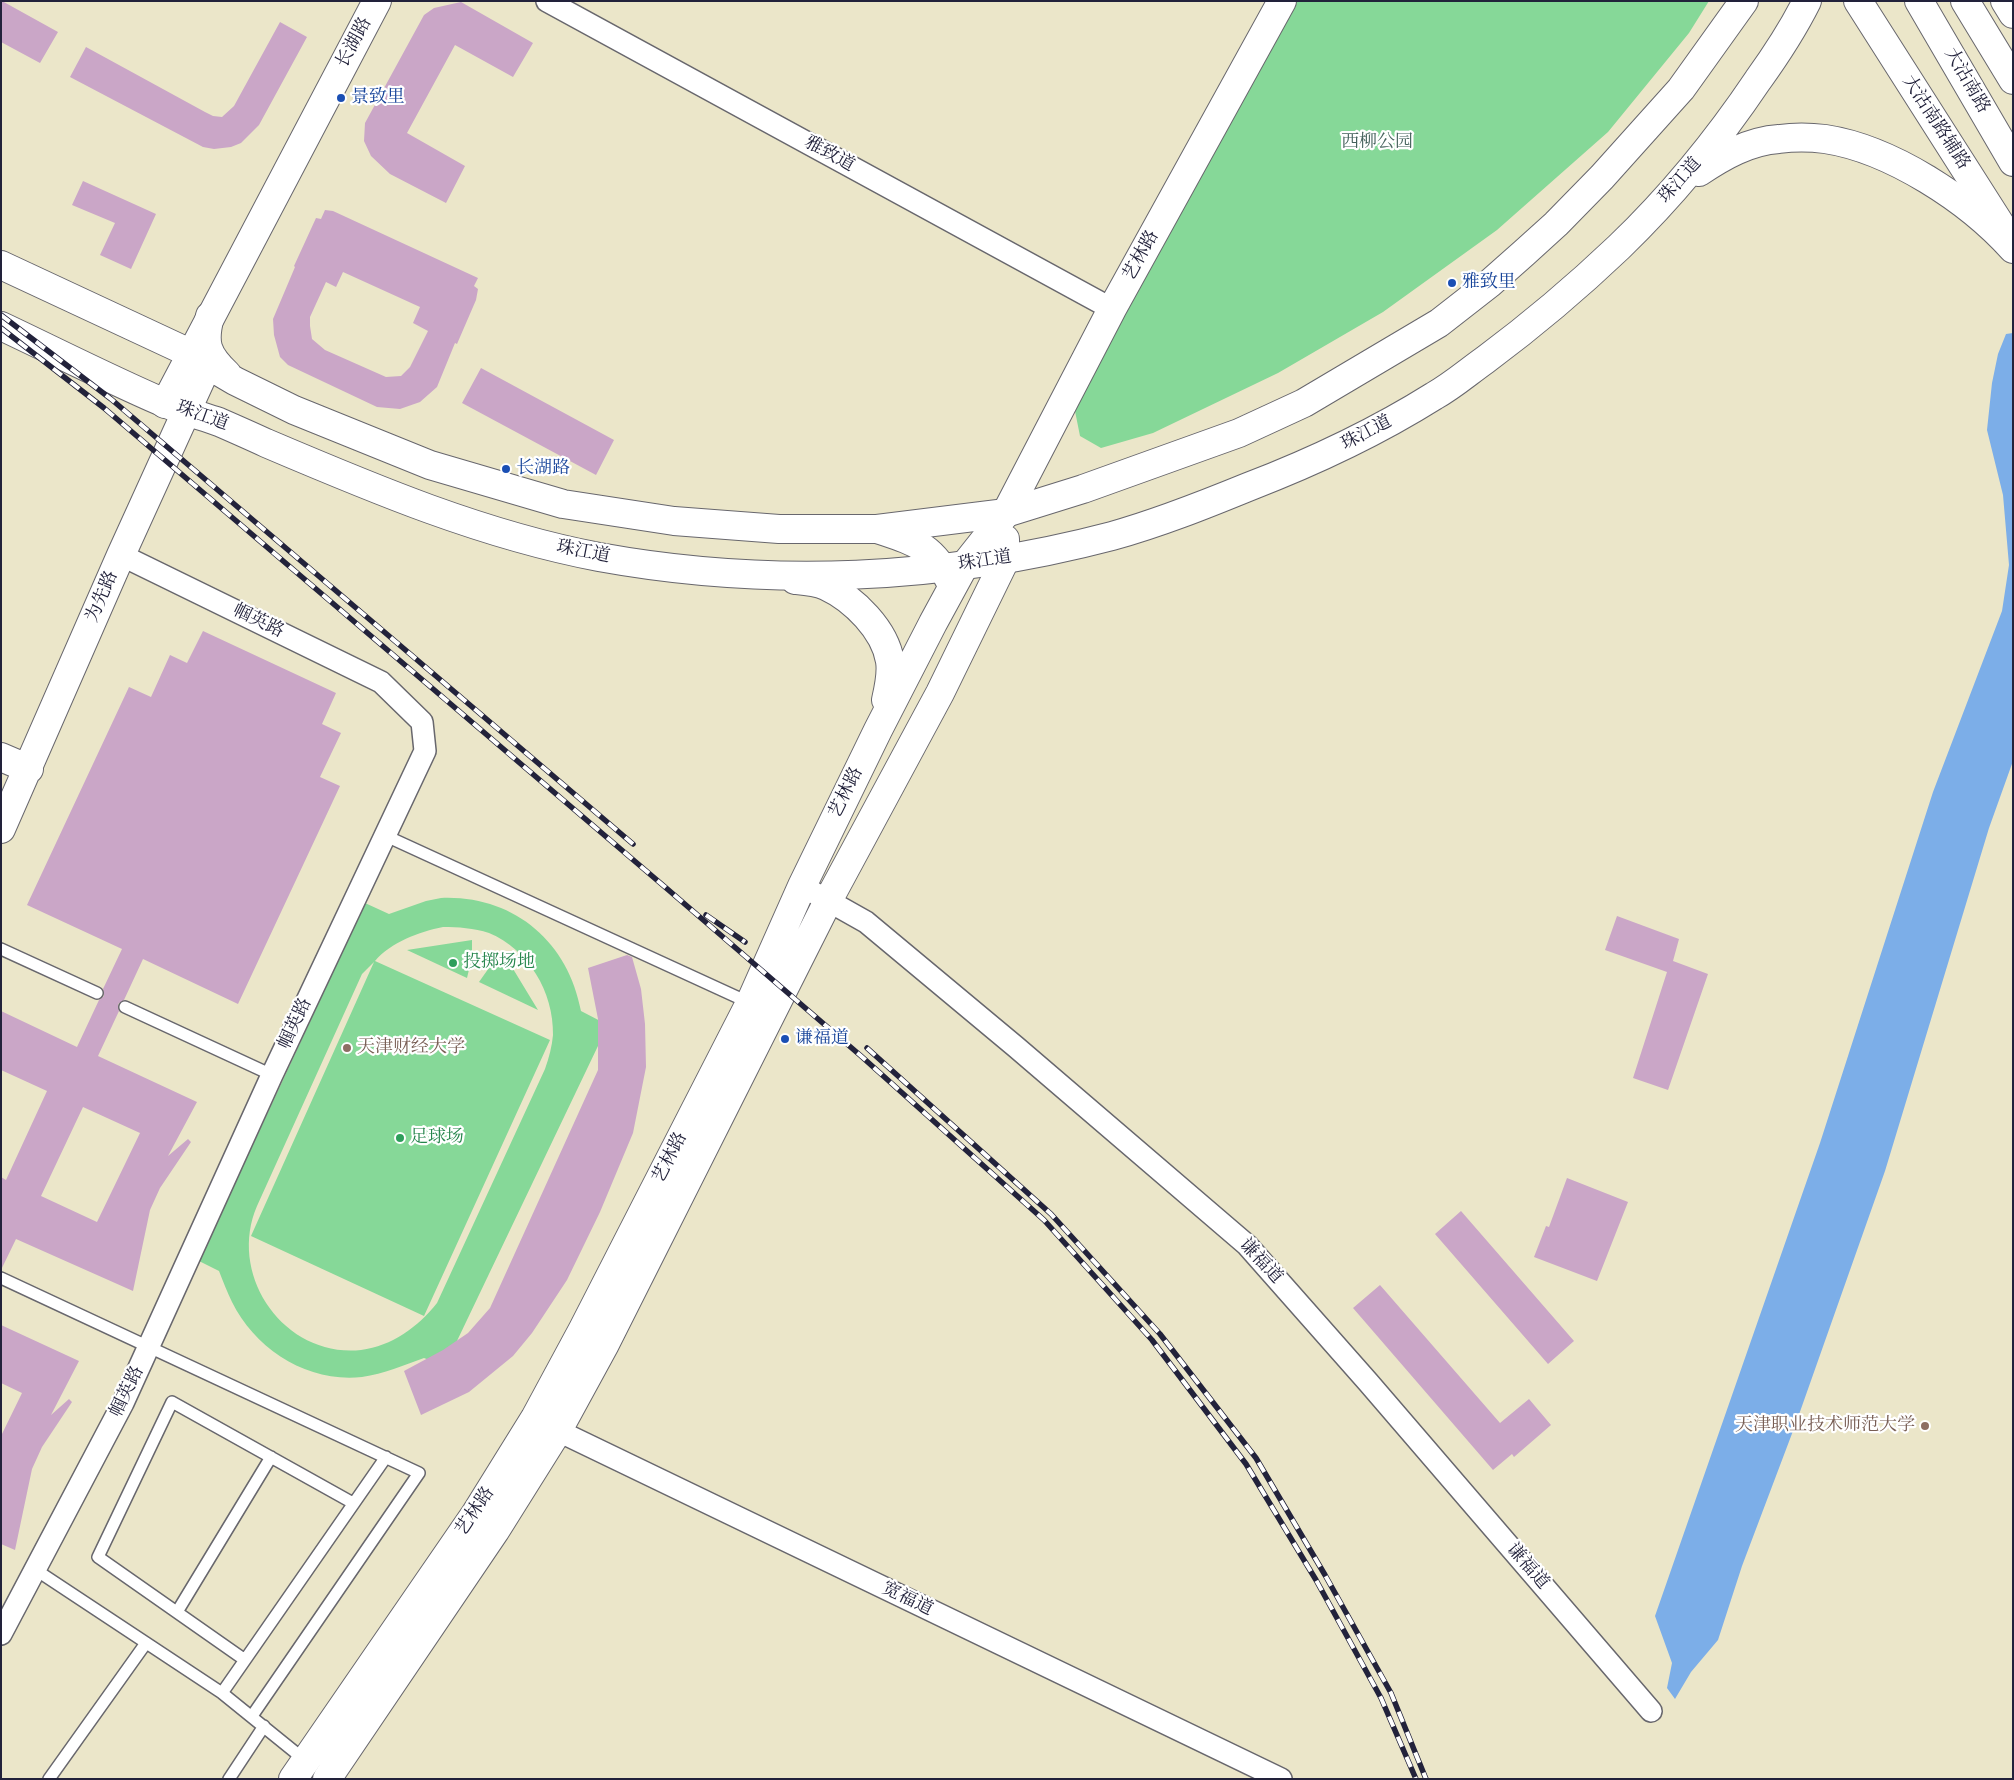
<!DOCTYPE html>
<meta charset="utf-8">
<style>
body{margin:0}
#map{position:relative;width:2014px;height:1780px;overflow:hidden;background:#ebe6c9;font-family:"IM FELL English",serif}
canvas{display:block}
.frame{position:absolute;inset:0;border:2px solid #22223b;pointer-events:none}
</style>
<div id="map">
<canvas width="2014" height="1780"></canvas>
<div class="frame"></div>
</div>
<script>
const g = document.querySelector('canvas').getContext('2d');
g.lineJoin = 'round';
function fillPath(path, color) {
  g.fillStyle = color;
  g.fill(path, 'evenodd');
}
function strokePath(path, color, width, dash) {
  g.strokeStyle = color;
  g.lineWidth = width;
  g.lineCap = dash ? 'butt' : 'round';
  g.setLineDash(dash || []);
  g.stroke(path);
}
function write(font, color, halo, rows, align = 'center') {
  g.font = font + ' "IM FELL English","Noto Serif SC",serif';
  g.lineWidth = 4.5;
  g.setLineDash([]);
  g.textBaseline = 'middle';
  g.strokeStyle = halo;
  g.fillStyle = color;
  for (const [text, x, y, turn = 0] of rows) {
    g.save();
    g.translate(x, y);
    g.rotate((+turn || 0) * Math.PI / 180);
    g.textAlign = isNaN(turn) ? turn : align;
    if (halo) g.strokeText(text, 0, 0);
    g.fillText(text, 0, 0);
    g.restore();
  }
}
fillPath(new Path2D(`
 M1294,1H1709L1689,33L1608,132L1497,230L1383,312L1278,373L1153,433L1101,448L1080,436L1074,406Z
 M441,898C513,895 568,941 581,1011L608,1025L445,1366L424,1358C404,1365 384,1374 362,1377C308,1383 256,1350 232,1302C227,1292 223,1281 219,1271L199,1261L365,903L389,914L426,901ZM443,927C458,927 474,928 489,933C528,949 554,992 553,1035C552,1046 549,1058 545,1069L437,1303C418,1327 392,1346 361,1350C284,1358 227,1275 257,1206L362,974L374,962L251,1236L424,1316L550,1040L375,961C391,942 419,932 443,927Z
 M472,940V957L467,978L407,950Z
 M504,954L538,1010L479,982L491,965Z`), '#86d898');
fillPath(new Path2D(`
 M2013,333V761L1989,828L1885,1171L1796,1423L1742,1566L1718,1640L1691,1672L1675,1699L1667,1688L1672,1663L1655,1616L1820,1143L1933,792L2002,611L2009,565L2003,495L1987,430L1992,383L1998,354L2006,334Z`), '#7caee8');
fillPath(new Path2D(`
 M2,1L58,32L40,63L1,42Z
 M461,2L533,43L513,77L455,45L407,133L465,166L446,203L390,174L371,156L364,141L365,123L424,15L434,8Z
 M280,22L307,37L259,125L241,143L231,147L214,149L203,147L70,77L86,47L205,112L213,116L222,117L234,106Z
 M83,181L156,214L131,269L100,255L115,223L72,205Z
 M325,210L333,211L478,278L474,286L478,289L476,300L457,344L455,343L437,387L420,402L400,409L377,407L288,365L280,357L274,335L273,319L295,267L294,266L316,218L321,219ZM343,272L420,307L413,323L428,331L410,367L401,376L386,377L325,350L312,339L310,326V317L326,282L336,287Z
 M481,368L614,440L596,475L462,403Z
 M203,631L336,693L322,724L341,733L320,777L340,786L238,1004L143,959L124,1000L118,1004L119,1011L98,1056L197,1102L168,1156L188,1139L191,1142L160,1188L150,1210L133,1291L16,1239L1,1270V1177L6,1180L47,1091L1,1070V1011L77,1047L99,1000L104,996L103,989L122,949L27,905L129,687L151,697L170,655L187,663ZM83,1107L140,1133L97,1222L41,1196Z
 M1617,916L1679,939L1673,961L1708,974L1668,1090L1633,1078L1667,972L1605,950Z
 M627,955L632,957L641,989L645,1024L646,1067L633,1133L600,1212L567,1280L532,1333L513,1356L469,1392L421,1415L404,1371L443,1350L468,1333L490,1308L598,1070V1019L588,968Z
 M1567,1178L1628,1202L1597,1281L1534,1257L1546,1226L1549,1227Z
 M1461,1211L1574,1341L1548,1364L1435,1234Z
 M1380,1285L1500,1423L1529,1399L1551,1425L1514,1457L1512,1454L1493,1470L1353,1308Z
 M1,1325L79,1361L51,1415L69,1399L72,1402L42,1447L32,1469L15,1550L1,1544V1436L22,1393L1,1383Z`), '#caa6c7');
const service = new Path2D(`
 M386,836L750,1003
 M1,949L97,993
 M125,1007L272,1075
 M1,1278L419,1473L252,1716
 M36,1570L222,1693
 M177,1612L271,1457
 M245,1660L98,1557L172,1402L353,1503
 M306,1761L222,1693L386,1457
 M49,1779L146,1643
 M229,1779L264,1726`);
const minor = new Path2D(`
 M547,1L1112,309
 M802,886L866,922L1016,1047L1247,1245L1368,1382L1651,1711
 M544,1424L1281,1779
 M1,1634L123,1403L272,1075L425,751L422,722L381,682L121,555`);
const tertiary = new Path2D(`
 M1858,1L2009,238
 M2005,1L2013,14
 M165,404L377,1
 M877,529C916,542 933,546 952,585
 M795,580C805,581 817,582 826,586C854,599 885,630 890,661C892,673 889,687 886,700
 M1,757L29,769
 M1,829L121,555L207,366
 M293,1779L476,1513L535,1418L583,1329L750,1003L802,886L878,730L933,623L964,566L1006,513L1112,309L1282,1
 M327,1779L495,1531L557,1432L605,1344L829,899L940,693L1005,560V539`);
const primary = new Path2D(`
 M1699,172C1723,156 1749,141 1779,139C1793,137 1810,137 1825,139C1891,149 1969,200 2013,249
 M1,265L179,348L235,381L294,410L430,465L563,504L674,521L779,529H877L1006,513L1083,489L1239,433L1304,403L1439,323L1489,284L1524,253L1556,224L1602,177L1681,89L1744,1
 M210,316C203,343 206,354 227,374
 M1,326C54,351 107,378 160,401C179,410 199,415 219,422C235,429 251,436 266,443C374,489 483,535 599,557C769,588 945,580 1112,536C1159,523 1204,505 1248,487C1313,462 1375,433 1434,396C1452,386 1468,372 1485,360C1532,325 1576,288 1619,247C1672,196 1717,141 1758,80C1776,55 1793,29 1807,1`);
const trunk = new Path2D(`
 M1919,1L2013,162
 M1965,1L2013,80`);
strokePath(service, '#68676d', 14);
strokePath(minor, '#68676d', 24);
strokePath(tertiary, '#68676d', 30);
strokePath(primary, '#68676d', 30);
strokePath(trunk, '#68676d', 30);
strokePath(service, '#fff', 11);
strokePath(minor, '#fff', 21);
strokePath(tertiary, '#fff', 28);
strokePath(primary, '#fff', 28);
strokePath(trunk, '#fff', 28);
const rail = new Path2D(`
 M1,315L111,399L633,844
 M1,328L104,408L665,887L861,1056L1044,1220L1152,1340L1246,1464L1316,1580L1381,1698L1416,1779
 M706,915L745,942
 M867,1048L1051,1214L1160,1334L1256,1458L1325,1575L1391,1693L1426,1779`);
strokePath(rail, '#22223b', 5.5);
strokePath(rail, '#fff', 4, [11]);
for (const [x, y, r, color] of [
 [341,98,5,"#1a4fb4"],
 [1452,283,5,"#1a4fb4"],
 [506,469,5,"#1a4fb4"],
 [453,963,5,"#2e9e5b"],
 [785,1039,5,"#1a4fb4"],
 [347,1048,5,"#8d6e63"],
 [400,1138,5,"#2e9e5b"],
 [1925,1426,5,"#8d6e63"]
]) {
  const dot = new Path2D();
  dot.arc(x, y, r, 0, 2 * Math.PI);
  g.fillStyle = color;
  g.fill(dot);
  strokePath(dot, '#fff', 2);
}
write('18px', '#22223b', '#fff', [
 ["长湖路",355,43,-62],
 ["大沽南路",1966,81,60],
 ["大沽南路辅路",1935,123,57],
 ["雅致道",829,155,29],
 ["珠江道",1681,181,-49],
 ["艺林路",1142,256,-61],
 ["珠江道",202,417,20],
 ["珠江道",1367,434,-28],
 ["珠江道",583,553,11],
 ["珠江道",985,562,-9],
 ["为先路",103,597,-67],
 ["帼英路",258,622,26],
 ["艺林路",847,793,-64],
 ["帼英路",296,1024,-65],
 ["艺林路",671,1158,-63],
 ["谦福道",1260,1262,47],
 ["帼英路",128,1392,-64],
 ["艺林路",476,1512,-56],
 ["谦福道",1527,1567,49],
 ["宽福道",907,1600,26]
]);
write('18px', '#164399', '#fff', [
 ["景致里",351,98],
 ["雅致里",1462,283],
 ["长湖路",516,469],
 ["谦福道",795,1039]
], 'left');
write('18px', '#45625c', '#fff', [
 ["西柳公园",1377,143]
]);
write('18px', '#27864d', '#fff', [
 ["投掷场地",463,963],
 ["足球场",410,1138]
], 'left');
write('18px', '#785e54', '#fff', [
 ["天津财经大学",357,1048],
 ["天津职业技术师范大学",1915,1426,"right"]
], 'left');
</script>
